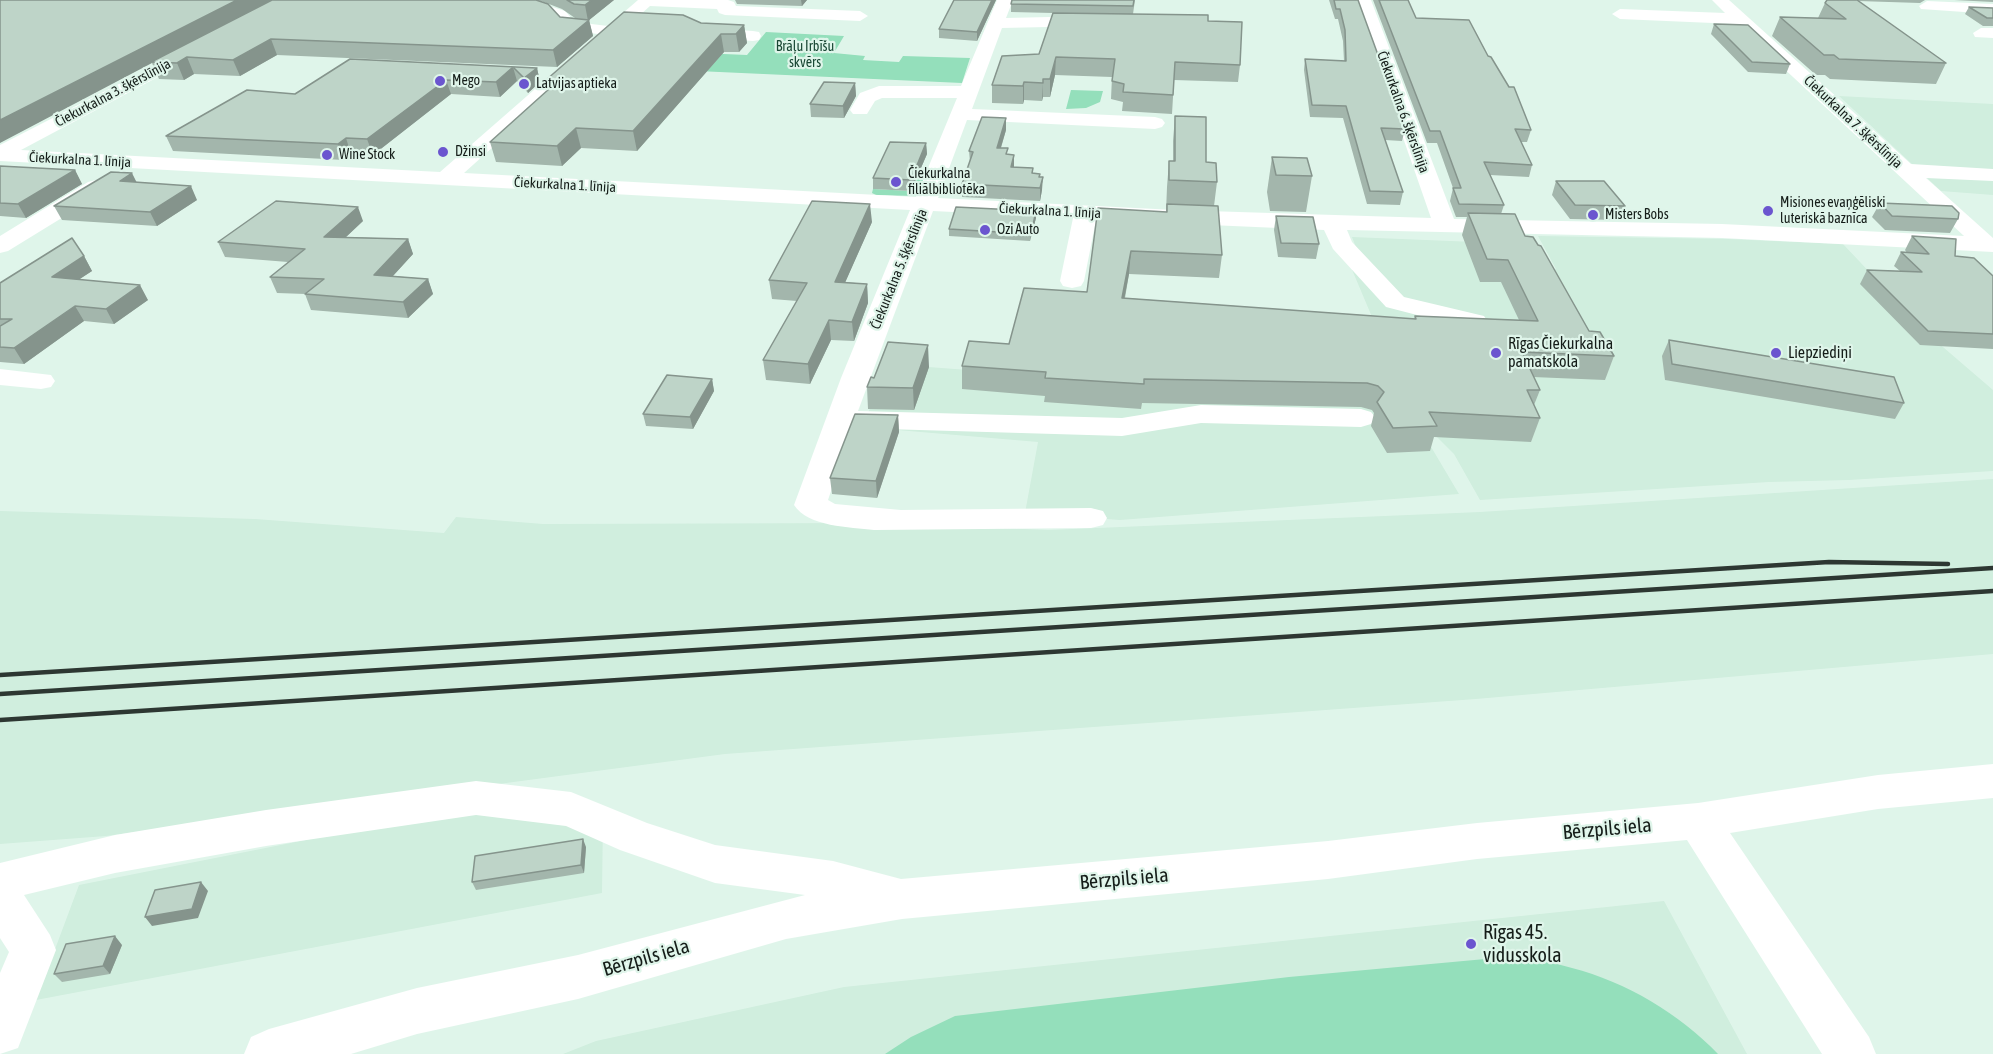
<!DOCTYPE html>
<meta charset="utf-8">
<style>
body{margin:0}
canvas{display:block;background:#dff5ea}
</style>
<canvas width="1993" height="1054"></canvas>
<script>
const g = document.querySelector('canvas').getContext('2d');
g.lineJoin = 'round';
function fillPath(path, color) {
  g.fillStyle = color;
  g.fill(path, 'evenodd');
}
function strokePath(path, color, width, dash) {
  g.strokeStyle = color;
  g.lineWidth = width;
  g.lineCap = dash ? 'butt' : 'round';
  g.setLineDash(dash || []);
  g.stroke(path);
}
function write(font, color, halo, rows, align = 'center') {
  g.font = font + ' "Asap Condensed",sans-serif';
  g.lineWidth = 4.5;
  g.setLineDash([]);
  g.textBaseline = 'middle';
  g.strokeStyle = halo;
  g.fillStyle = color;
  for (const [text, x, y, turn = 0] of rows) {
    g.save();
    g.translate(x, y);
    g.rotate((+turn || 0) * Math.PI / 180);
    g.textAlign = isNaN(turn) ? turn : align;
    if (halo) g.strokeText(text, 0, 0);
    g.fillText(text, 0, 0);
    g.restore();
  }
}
fillPath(new Path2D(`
 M1839,96L1993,104V195L1941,191Z
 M1538,236L1728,239L1843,244L1929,335L1993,390V471L1849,480L1769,482L1480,500L1454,454L1437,437L1380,336L1345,253L1357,250L1352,237L1500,243L1531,268L1556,269Z
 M1363,332L1459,494L1120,520L1025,513L1038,442L862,427L889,364L968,370Z
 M1993,479V654L1476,699L725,754L106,836L0,844V511L255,519L444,533L456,517L543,524L869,523L1049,530L1480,512Z
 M447,812L603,818L602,893L36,1000L79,885Z
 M1664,901L1747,1054H563L596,1041L844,987Z`), '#d0eede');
fillPath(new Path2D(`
 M766,32L844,36L834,53L865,56L863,60L899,62L903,56L970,58L962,83L587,66L607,49L747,55Z
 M1071,90L1103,91L1100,102L1086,108L1066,109Z
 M918,174L928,175L920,194L916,196L876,195L872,193L873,189L911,191Z
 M1518,956C1536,960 1555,963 1572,968C1626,982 1680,1014 1718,1054H885L911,1037L955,1016L1289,977Z`), '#94dfbb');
fillPath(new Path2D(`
 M505,0H530L565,11L575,22L608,26L638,0H728L734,2L736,6L860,11L868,16L860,21L725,15L719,13L717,9L650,6L464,173L916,197L957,98H882L875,101L867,114H853L850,110L860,93L879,86H961L997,0H1013L1006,18L1093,16L1101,21L1093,26L1002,28L972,109L1155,117L1162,119L1165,123L1162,127L1155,129L967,120L938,198L1175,210L1431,218L1355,0H1371L1454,219L1722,224L1964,236L1736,24L1620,19L1612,14L1620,9L1725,13L1712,0H1729L1911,164L1993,169V181L1926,178L1993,238V252L1722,238L1347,230L1352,242L1404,297L1484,316L1488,322L1484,328L1475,330L1386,307L1333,249L1324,230L1096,220L1084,281L1081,286L1072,288L1063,286L1060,281L1073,218L933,211L858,411L1122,418L1201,405L1361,409L1371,412L1376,418L1371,424L1361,427L1201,423L1122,436L852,428L828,500L835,504L901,510L1091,508L1103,511L1107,518L1103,525L1091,528L874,530C850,527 808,527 794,505L841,378L910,210L0,161V145L195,45L201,46L204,50L201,54L21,150L440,172L598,34L564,30L553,17L507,3Z
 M1927,1L1993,4V14L1921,9L1919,6Z
 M703,28L753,31L759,32L761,36L759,40L753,41L697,37L695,33L697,29Z
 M1981,28H1993V38L1975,37L1973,33Z
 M96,180L104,182L107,187L104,192L8,251L0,253V236L88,182Z
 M0,369L51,375L55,381L51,387L41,389L0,385Z
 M1993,764V798L1878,809L1730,833L1869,1037L1876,1054H1822L1687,840L1477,859L1328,879L902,919L786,939L578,999L417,1034L351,1054H244L251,1037L269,1029L417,988L578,955L805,895L715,883L620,850L566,826L476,815L266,846L115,873L24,895L50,935L56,950L18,1048L0,1054V973L9,952L0,938V863L115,835L266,810L476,781L571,792L647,823L715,845L833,861L901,879L1328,841L1477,823L1698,803L1878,775Z`), '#fff');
strokePath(new Path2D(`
 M0,675L1829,562L1948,564
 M0,694L1993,568
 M0,720L1993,591`), '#2d3732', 4.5);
fillPath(new Path2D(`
 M0,0H614L589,20L593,36L557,67L277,55L240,76L194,74L184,80L159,79L152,63ZM541,1L562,9L575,18L560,17Z
 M735,0H807L802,6L737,4Z
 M954,0H996L977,41L939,38V29Z
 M1012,0H1135L1133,14L1208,21L1240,65L1238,82L1174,80L1172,114L1122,111L1123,102L1111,99L1112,77L1055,75L1050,97H1043L1042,101L1024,100L1023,104L992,103V85L1039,54L1053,13L1011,12V4Z
 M1329,0H1358L1405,129L1402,141L1385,140L1403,192L1400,205L1367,204L1343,118L1310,117L1304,70L1305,59L1344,61L1343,41L1338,19H1335Z
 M1373,0H1408L1416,18L1488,56L1531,130L1527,142H1521L1532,165L1529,177L1490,175L1504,205L1501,214L1525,236L1589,331L1614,356L1605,380L1533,377L1540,390L1534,405L1540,418L1531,442L1434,437L1430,451L1387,453L1371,426L1374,413L1372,410L1361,407L1142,403L1141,409L1044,402L1045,396L962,389V366L1009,344L1087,292L1166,212L1167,187L1169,161H1173V141L1175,116L1206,162L1217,182L1214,206L1222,255L1219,278L1129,274L1125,298L1414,319L1415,316L1519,320L1501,282H1480L1462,235L1467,217H1456L1450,201L1453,188L1437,143H1427Z
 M1827,0H1925L1920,3L1858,1L1946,63L1936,84L1830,79L1825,75H1816L1772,36L1780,17L1818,18L1825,3Z
 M1954,0H1993V2Z
 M1969,7L1993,8V26H1983L1965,14Z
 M701,23L744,25L747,43L739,52H724L637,151L581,148L562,166L496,162L490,142L548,90L546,80Z
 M1714,24L1790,64L1786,74L1748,72L1711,34Z
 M350,59L537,68L540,82L528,93L517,81L500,97L451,94L373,155L351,154L344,160L173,151L166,136L295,94Z
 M855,83L856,96L844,118L811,117L810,104Z
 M1006,130L1001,148L1008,155L1014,167L1033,168V173L1040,177L1042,190L1040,201L962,197V184L970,162L969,151Z
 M926,143L927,154L911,191L873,189V178Z
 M1272,157L1312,176L1306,212L1270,211L1267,192Z
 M0,166L75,170L82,184L26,218L0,216Z
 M1556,181L1625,206L1620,220L1570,219L1552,195Z
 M197,200L157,226L62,220L54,206Z
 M1880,203L1958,219L1950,233L1885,230L1872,217Z
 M1036,211V218L1030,241L949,236V229Z
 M1276,216L1319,244L1316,259L1278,257L1274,230Z
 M363,221L346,237L408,239L413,254L393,276L428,279L433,294L408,318L311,310L305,294H306L277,293L270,277L288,262L225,257L218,242Z
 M872,222L845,282L867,284L868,303L854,341L831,340L810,384L766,380L763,360L797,301L772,299L769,280Z
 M1912,236L1955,256L1993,276V349L1920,345L1860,284L1867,270L1900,271L1894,266L1901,252L1907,253L1905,250Z
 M84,256L92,271L78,280L148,300L114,324L84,321L24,364L0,362V283Z
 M1669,340L1904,403L1895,419L1665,380L1662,356Z
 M929,367L914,410L868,409L867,387L874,378Z
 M712,379L714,391L693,429L646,426L643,414Z
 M898,415L899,432L877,498L832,494L830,478Z
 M586,847L584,873L476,890L472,882Z
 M122,945L110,974L62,982L54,974Z`), '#a3b6ac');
fillPath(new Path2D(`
 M237,0H272L151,62L152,63L0,143V120Z
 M592,0H614L588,21L585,5Z
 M801,0H807L802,6Z
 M992,0H996L977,41V32Z
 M589,20L593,36L557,67L553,50Z
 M744,25L747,43L739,52L736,34Z
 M721,34L724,52L637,151L633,131Z
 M271,39L277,55L240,76L233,60Z
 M187,57L194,74L184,80L177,63Z
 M1056,57L1055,75L1050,97V79Z
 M513,67L517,81L500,97L496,82Z
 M537,68L540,82L528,93L524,78Z
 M1043,79V97L1042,101L1043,83Z
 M446,80L451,94L373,155L367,139Z
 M1024,82V100L1023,104V86Z
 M855,83L856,96L844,118L843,106Z
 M1006,118V130L997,160V148Z
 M576,128L581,148L562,166L557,146Z
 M346,138L351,154L344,160L338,144Z
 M926,143L927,154L911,191V180Z
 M1014,155V167H1011Z
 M75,170L82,184L26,218L18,204Z
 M132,173L139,187L120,181Z
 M1043,177L1042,190L1040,201V188Z
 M191,186L197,200L157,226L150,212Z
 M870,204L872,222L837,301L835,282Z
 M358,207L363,221L330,252L324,237Z
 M1036,211V218L1030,241L1031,234Z
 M408,239L413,254L380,290L374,275Z
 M1131,251L1129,274L1120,321L1122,298Z
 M84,256L92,271L60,292L52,277Z
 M428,279L433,294L408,318L403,302Z
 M867,284L868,303L854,341L852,322Z
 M140,285L148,300L114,324L106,309Z
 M75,306L84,321L24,364L14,348Z
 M829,320L831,340L810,384L808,364Z
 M928,345L929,367L914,410L913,388Z
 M712,379L714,391L693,429L690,417Z
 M898,415L899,432L877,498L876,481Z
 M583,839L586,847L584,873L581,865Z
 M201,882L208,891L198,918L152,926L145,917Z
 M115,936L122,945L110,974L103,966Z`), '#85948c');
const building = new Path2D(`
 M0,0H237L0,120Z
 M272,0H536L548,4L560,17L589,20L553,50L271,39L233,60L187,57L177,63L151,62Z
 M567,0H592L585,5L574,4Z
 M954,0H992L977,32L939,29Z
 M1012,0H1134L1133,6L1011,4Z
 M1334,0H1358L1405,129L1381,128L1403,192L1370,191L1346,106L1312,105L1305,59L1346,61L1345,30L1340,9H1336Z
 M1379,0H1408L1416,18L1469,20L1488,56L1491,57L1509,87H1514L1531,130L1515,129L1532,165L1484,162L1504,205L1459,204L1453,188H1461L1440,131H1430Z
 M1827,0H1857L1946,63L1839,59L1834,55H1824L1780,17L1846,19L1825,3Z
 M1969,7L1993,8V18H1987Z
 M624,12L683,15L701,23L744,25L736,34H721L633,131L576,128L557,146L490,142L559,80H546Z
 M1053,13L1208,15V21L1242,22L1240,65L1175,62L1173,95L1123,92L1124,84L1112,81L1115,59L1056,57L1050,79H1043V83L1024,82L1023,86L992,85L1002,56L1039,54Z
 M1714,24L1748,25L1790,64L1752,62Z
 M350,59L537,68L524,78L513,67L496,82L446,80L367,139L346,138L338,144L166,136L247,90L295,94Z
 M824,82L855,83L843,106L810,104Z
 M1175,116L1206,117V162L1216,163L1217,182L1169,180V161H1175Z
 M982,117L1006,118L997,148H1008L1006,154L1014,155L1011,167L1033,168L1032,173L1040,174L1039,177H1043L1040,188L962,184L973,152L969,151Z
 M890,142L926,143L911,180L873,178Z
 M1272,157L1307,158L1312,176L1276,175Z
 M0,166L75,170L18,204L0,203Z
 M111,172L132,173L120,181L191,186L150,212L54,206Z
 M1556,181H1604L1625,206L1575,205Z
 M276,201L358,207L324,237L408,239L374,275L428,279L403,302L305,294L324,279L270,277L305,249L218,242Z
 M812,201L870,204L835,282L867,284L852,322L829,320L808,364L763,360L807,283L769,280Z
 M1880,203L1952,206L1959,213L1958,219L1892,216Z
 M1167,204L1218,206L1222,255L1131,251L1122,298L1416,319L1415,316L1538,321L1508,260L1487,259L1468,213L1515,214L1525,236L1533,237L1538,245L1541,246L1589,331L1600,332L1614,356L1522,352L1540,390H1527L1540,418L1429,412L1437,426L1393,428L1377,402L1384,392L1378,386L1367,383L1144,379V384L1045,378L1046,372L962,366L969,341L1009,344L1024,288L1087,292L1098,208L1167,212Z
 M956,207L1036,211L1031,234L949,229Z
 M1276,216L1313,217L1319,244L1281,243Z
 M1912,236L1956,239L1955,256L1974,258L1993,276V334L1928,331L1867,270L1922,272L1901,252L1929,254Z
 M72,238L84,256L52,277L140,285L106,309L75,306L14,348L0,347V326L12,319H0V283Z
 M1669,340L1894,377L1904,403L1672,364Z
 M888,342L928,345L913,388L867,387L871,377L874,378Z
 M667,375L712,379L690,417L643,414Z
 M855,414L898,415L876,481L830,478Z
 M583,839L581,865L472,882L475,856Z
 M201,882L192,909L145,917L155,890Z
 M115,936L103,966L54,974L66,944Z`);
fillPath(building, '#bed4c8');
strokePath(building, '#85948c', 1.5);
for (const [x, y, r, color] of [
 [440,81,6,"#6b55cf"],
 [524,84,6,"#6b55cf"],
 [443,152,6,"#6b55cf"],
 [327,155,6,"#6b55cf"],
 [896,182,6,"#6b55cf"],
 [1768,211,6,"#6b55cf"],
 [1593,215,6,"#6b55cf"],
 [985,230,6,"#6b55cf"],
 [1496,353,6,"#6b55cf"],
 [1776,353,6,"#6b55cf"],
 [1471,944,6,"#6b55cf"]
]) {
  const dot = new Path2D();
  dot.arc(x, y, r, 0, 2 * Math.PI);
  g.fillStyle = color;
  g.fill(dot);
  strokePath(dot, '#dff5ea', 2);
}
write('14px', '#194734', '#dff5ea', [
 ["Brāļu Irbīšu",805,47],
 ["skvērs",805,63]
]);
write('14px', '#151d19', '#dff5ea', [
 ["Mego",452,81],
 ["Latvijas aptieka",536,84],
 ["Džinsi",455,152],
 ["Wine Stock",339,155],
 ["Čiekurkalna",908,174],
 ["filiālbibliotēka",908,190],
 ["Misiones evaņģēliski",1780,203],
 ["luteriskā baznīca",1780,219],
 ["Misters Bobs",1605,215],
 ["Ozi Auto",997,230]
], 'left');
write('14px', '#151d19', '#dff5ea', [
 ["Čiekurkalna 3. šķērslīnija",113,93,-28],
 ["Čiekurkalna 6. šķērslīnija",1403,112,70],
 ["Čiekurkalna 7. šķērslīnija",1853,122,43],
 ["Čiekurkalna 1. līnija",80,160,3],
 ["Čiekurkalna 1. līnija",565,185,3],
 ["Čiekurkalna 1. līnija",1050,211,3],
 ["Čiekurkalna 5. šķērslīnija",899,269,-68]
]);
write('16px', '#151d19', '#dff5ea', [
 ["Rīgas Čiekurkalna",1508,344],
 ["pamatskola",1508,362],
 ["Liepziediņi",1788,353]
], 'left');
write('20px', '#151d19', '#dff5ea', [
 ["Bērzpils iela",1607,829,-5],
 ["Bērzpils iela",1124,879,-5],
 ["Bērzpils iela",646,958,-16]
]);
write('20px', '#151d19', '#dff5ea', [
 ["Rīgas 45.",1483,933],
 ["vidusskola",1483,956]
], 'left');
</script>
